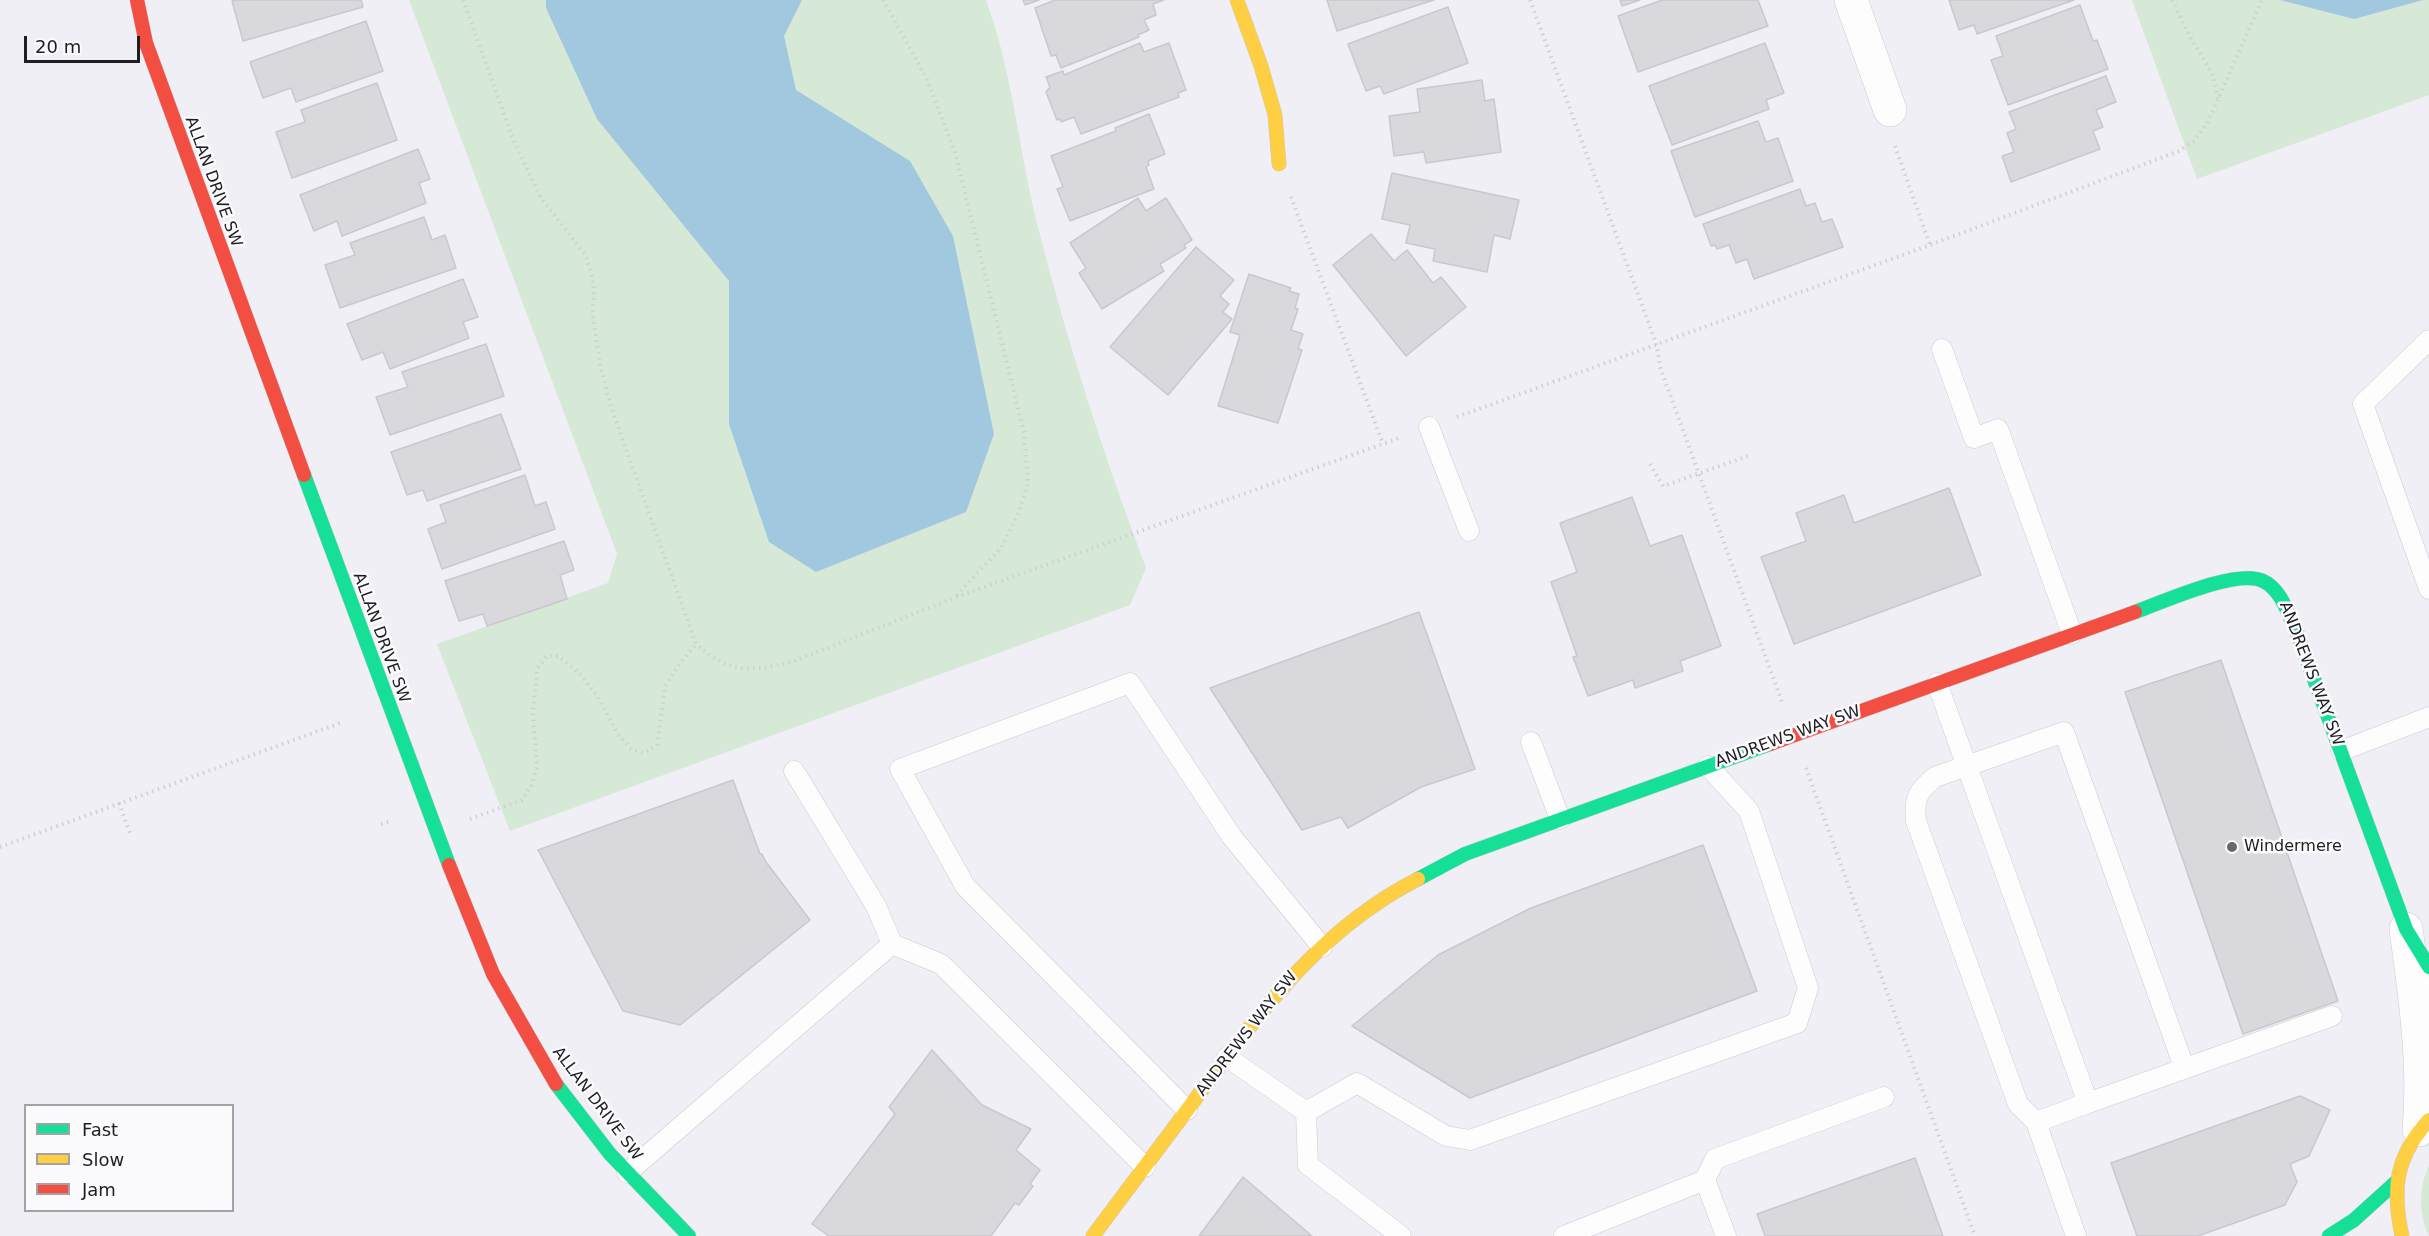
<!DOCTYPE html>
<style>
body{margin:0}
#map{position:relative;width:2429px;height:1236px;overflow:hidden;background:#efeff5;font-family:"DejaVu Sans",sans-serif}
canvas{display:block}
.legend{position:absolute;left:24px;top:1104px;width:210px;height:108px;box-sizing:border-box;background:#fbfbfd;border:2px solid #a3a3a5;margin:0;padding:8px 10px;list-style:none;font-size:18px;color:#1e1e22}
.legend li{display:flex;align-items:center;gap:12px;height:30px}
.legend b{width:30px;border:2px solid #a3a3a5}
.scale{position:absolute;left:24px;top:36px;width:116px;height:27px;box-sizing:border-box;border:3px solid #1e1e22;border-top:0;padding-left:8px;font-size:18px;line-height:21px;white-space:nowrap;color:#1e1e22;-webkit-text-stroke:4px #fbfbfd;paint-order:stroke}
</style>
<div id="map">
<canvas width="2429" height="1236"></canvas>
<ul class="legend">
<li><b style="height:8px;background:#16e098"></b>Fast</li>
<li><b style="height:8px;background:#ffcf43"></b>Slow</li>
<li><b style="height:8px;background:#f24e42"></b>Jam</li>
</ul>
<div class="scale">20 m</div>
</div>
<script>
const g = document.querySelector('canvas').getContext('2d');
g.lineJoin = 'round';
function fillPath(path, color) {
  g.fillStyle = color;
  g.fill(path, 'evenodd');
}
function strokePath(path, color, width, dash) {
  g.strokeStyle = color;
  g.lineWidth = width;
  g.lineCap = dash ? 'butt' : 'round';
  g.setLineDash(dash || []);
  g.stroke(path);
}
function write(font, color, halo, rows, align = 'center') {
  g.font = font + ' "DejaVu Sans",sans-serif';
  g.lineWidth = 5;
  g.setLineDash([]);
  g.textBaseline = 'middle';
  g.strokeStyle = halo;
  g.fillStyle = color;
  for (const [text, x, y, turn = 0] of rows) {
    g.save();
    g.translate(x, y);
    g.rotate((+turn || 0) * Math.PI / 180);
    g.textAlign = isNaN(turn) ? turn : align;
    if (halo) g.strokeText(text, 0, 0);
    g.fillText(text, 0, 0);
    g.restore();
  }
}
fillPath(new Path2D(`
 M409,0H986C1014,76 1019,157 1040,235C1069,348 1105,459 1146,568L1130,605L510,831L437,644L608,583L617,554Z
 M2132,0H2429V95L2197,179Z
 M2429,1165V1236C2418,1213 2419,1188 2429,1165Z`), '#d6e8d6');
fillPath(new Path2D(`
 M546,0H802L784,36L796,90L910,161L953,236L994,434L966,512L816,572L769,542L729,424V281L597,119L546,8Z
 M2280,0H2423L2354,19Z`), '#a2c8df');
const building = new Path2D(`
 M237,0H361L363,7L243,41L232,1Z
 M1023,0H1039L1025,5Z
 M1055,0H1164L1153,4L1156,15L1144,20L1149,30L1138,35L1139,37L1061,68L1056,55L1051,56L1035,8Z
 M1327,0H1434L1337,31Z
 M1620,0H1640L1622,6Z
 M1662,0H1758L1768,26L1638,72L1618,16Z
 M1949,0H2074L1977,34L1974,25L1959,30Z
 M2080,5L2093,41L2097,40L2108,69L2008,105L1991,60L2003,56L1996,36Z
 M1448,7L1468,63L1384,94L1380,86L1366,91L1348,44Z
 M366,21L383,71L296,102L291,88L263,98L250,62Z
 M1140,43L1144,52L1169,43L1186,90L1178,93L1179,97L1081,134L1074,117L1061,122L1060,119L1057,120L1046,92L1050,87L1046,77L1063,71L1064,75Z
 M1765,43L1784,93L1766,100L1769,109L1672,145L1649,86Z
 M2106,76L2116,102L2096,110L2103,127L2093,131L2100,149L2011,182L2002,156L2014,152L2007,133L2016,129L2009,112Z
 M1482,80L1485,101L1494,99L1501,152L1426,163L1424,152L1394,156L1389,116L1420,112L1417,89Z
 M377,83L397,140L292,178L276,132L305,122L301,110Z
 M1149,114L1165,154L1148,161L1149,165L1146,167L1154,189L1070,221L1057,189L1063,187L1051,156L1116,131L1115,128Z
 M1758,121L1766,142L1778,138L1793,181L1695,217L1671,151Z
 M418,149L430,179L419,183L426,203L342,236L337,221L314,231L300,195Z
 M1392,173L1519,200L1510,239L1494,235L1487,272L1433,261L1435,249L1406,243L1410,225L1382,219Z
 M1800,189L1806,206L1815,203L1822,222L1832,219L1843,247L1754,279L1747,259L1736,263L1729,245L1717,249L1715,245L1711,246L1703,224Z
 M1138,198L1146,211L1166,198L1192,240L1184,245L1186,248L1160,264L1164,271L1102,309L1079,273L1086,268L1070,243Z
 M424,217L432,240L445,235L456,268L340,308L325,265L355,255L350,243Z
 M1371,234L1394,261L1407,250L1433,283L1441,277L1466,307L1406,356L1333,265Z
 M1196,247L1234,280L1220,296L1229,304L1223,312L1232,319L1168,395L1110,347Z
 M1249,274L1291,288L1289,291L1299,294L1295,308L1298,309L1291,330L1303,334L1298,349L1302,350L1278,423L1218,406L1240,335L1230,332Z
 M463,279L478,317L463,322L469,338L390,369L383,352L362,360L347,324Z
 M486,344L504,396L390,435L376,397L408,387L402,372Z
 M501,414L521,469L427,501L423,490L407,495L391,452Z
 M525,475L535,506L546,502L555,529L442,569L428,529L446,522L440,505Z
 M1949,488L1981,575L1794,644L1761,557L1806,541L1796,513L1844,495L1854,523Z
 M1632,497L1650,546L1682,535L1721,646L1680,661L1683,671L1635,688L1633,680L1588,696L1573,657L1577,656L1551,582L1577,572L1560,523Z
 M564,541L574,570L560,575L567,599L487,626L483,614L459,621L445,581Z
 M1419,612L1475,769L1421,787L1348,828L1341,817L1302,830L1210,688Z
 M2221,660L2338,1001L2243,1034L2125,692Z
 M733,780L760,854H762L766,862L810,920L680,1025L623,1011L538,850Z
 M1703,845L1757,991L1470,1098L1352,1026L1438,955L1531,908Z
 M932,1050L982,1105L1031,1129L1016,1150L1040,1170L1030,1184L1033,1186L1019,1205L1015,1203L991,1236H829L812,1224L895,1114L889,1107Z
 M2300,1096L2330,1110L2309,1156L2290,1164L2297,1182L2285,1205L2198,1236H2137L2111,1163Z
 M1915,1158L1943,1236H1765L1757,1214Z
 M1243,1177L1312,1236H1199Z`);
fillPath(building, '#d9d8dc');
strokePath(building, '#cac8cc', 1.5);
const lane = new Path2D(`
 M2429,340L2363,404L2429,589
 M1942,349L1974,438L1998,429L2072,634
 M1429,427L1469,531
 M1937,683L2088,1103L2332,1016
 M1531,742L1560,819
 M2341,751L2429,717
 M794,771L876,906L892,944
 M1227,1057L1306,1112L1308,1165L1401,1236
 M1187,1110L965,886L900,769L1130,683L1232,837L1322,947
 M1306,1112L1357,1083L1446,1136L1470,1140L1797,1023L1808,988L1749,811L1708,766
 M2036,1122L2088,1103
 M627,1173L892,944L941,964L1145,1167
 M1705,1180L1715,1159L1884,1097
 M1564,1236L1705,1180L1726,1236
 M2076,1236L2036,1122L2018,1104L1916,821C1914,798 1917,792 1935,777L2064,732L2184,1067`);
const street = new Path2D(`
 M1851,0L1890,110
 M2406,929C2415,996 2425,1063 2419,1130`);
const fast = new Path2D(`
 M304,475L449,865
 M2135,612C2163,602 2237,568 2263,581C2281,589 2288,614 2296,630L2406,929L2429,967
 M1418,879L1465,854L1770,744
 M556,1084L610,1154L689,1236
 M2329,1236L2354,1220L2396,1182`);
const slow = new Path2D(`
 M1237,0L1261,66L1275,115L1279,164
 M1093,1236C1129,1187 1166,1139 1202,1090C1265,1006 1322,928 1418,879
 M2402,1236C2392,1189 2395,1157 2429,1120`);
const jam = new Path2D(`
 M137,0L146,43L304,475
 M1770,744L2135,612
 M449,865L493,974L556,1084`);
strokePath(lane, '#cbcbcf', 21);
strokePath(street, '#cbcbcf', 34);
strokePath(fast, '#cbcbcf', 15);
strokePath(slow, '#cbcbcf', 15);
strokePath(jam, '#cbcbcf', 15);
strokePath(new Path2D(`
 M463,0L513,139L541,198L586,256L594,285L593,317L600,364L611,407L696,644C731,674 749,672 792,662L954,598L1402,437
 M883,0L926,77L955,152L1024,433L1028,483L1018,514L1001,548L955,597
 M1530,0L1657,346L1660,367L1782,702
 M2172,0L2188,33L2213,75L2218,99
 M1895,146L1930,245
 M1291,197L1383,444
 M1457,417L1930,245L2179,151L2193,142L2207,124L2262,0
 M1650,464L1663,486L1748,456
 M1806,768L1975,1236
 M119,803L131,836
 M470,819L522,800L532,785L537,767L533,714L537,669L547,656H558L580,674L597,696L618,734L631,749L644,753L657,745L665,687L678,666L696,644
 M381,824L392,821
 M0,847L343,722`), '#d0d0d2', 4, [1.5, 4.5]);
strokePath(lane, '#fdfdfe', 20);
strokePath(street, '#fdfdfe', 33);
strokePath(fast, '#16e098', 14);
strokePath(slow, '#ffcf43', 14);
strokePath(jam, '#f24e42', 14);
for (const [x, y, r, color] of [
 [2232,847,6,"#67676c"]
]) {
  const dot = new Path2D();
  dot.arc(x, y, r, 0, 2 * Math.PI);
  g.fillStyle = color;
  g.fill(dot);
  strokePath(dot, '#fbfbfd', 2);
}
write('16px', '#1e1e22', '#fbfbfd', [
 ["ALLAN DRIVE SW",213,182,70],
 ["ALLAN DRIVE SW",381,638,70],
 ["ANDREWS WAY SW",2311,674,69],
 ["ANDREWS WAY SW",1788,737,-20],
 ["ANDREWS WAY SW",1247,1034,-52],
 ["ALLAN DRIVE SW",597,1104,53]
]);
write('16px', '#1e1e22', '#fbfbfd', [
 ["Windermere",2244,847]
], 'left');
</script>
